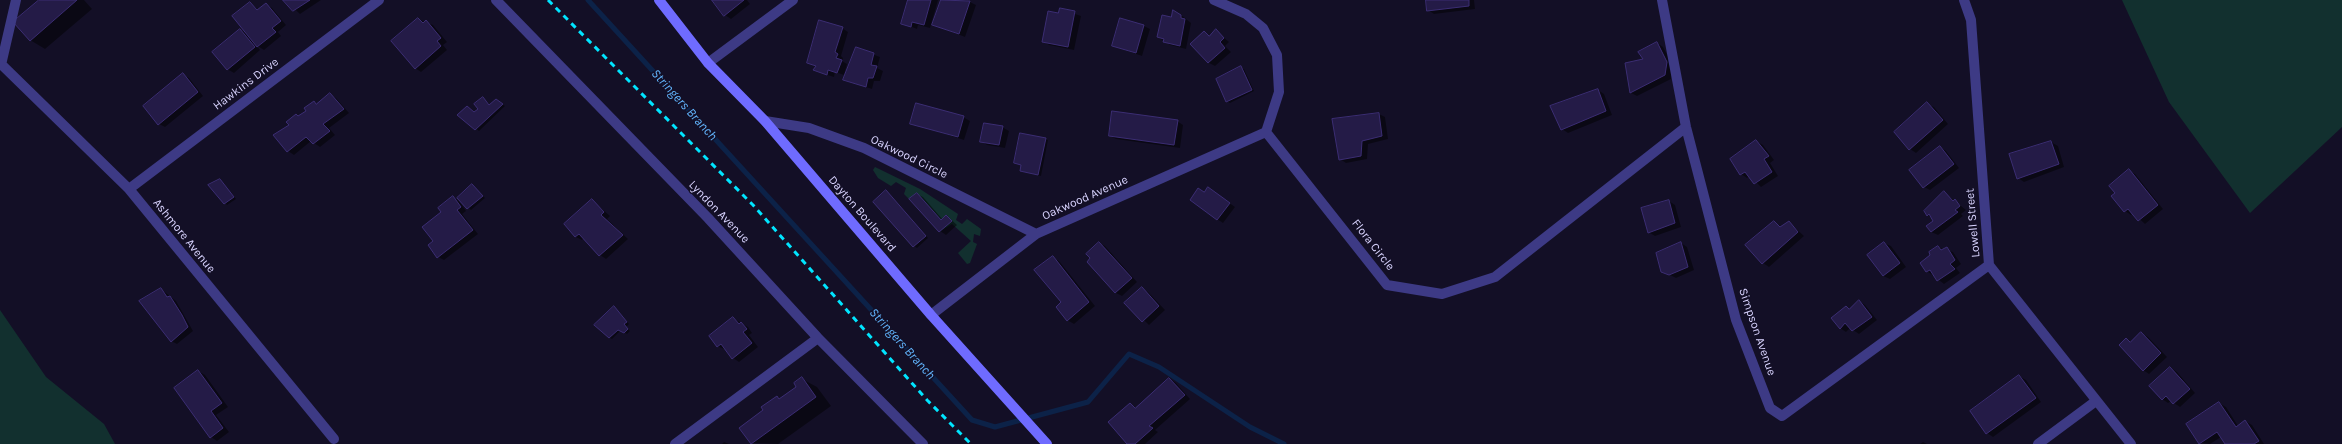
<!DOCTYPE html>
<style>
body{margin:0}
canvas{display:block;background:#130f26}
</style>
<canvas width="2342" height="444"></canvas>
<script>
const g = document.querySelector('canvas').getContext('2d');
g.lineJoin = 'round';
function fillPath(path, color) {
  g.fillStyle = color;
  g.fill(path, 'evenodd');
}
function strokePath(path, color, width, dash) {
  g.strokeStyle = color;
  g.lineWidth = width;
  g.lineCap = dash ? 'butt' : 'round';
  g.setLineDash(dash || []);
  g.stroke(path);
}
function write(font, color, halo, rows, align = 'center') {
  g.font = font + ' Karla,sans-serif';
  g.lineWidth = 3;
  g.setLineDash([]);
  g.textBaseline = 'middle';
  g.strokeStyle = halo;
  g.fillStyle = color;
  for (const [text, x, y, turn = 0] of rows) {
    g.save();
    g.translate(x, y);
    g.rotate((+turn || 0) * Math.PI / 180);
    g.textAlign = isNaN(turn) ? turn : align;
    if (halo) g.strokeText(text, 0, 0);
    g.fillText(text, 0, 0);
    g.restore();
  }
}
fillPath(new Path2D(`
 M2122,0H2342V127L2250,213L2169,102Z
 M875,167L920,189L958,214L956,220L962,224L967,219L981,229L980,236L974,234L973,242L977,244L970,263L967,264L958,253L971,241L952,224L939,232L951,221L947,215L941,220L917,193L909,199L904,194L906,188L896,182L891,186L878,178L873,170Z
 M0,310L46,377L104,424L115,444H0Z`), '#12302f');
fillPath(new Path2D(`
 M40,0H84L92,9L45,49L30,40Z
 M285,0H321L300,14Z
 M713,0H747L750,4L731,19L725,15Z
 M909,0H938L930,28L918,25L917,29L902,23Z
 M942,0H966L976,5L965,37L932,24Z
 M1427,0H1474L1475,9L1434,14L1428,10Z
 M250,3L259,10L266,4L272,8L286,25L278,32L281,36L264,50L256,45L260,50L234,73L227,69L241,30L249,35Z
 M1061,9L1081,16L1074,50L1049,45L1043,41Z
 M1181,15L1191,23L1186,49L1170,45L1158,37L1172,18Z
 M418,19L433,25L447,42L443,45L447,50L421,72L415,68Z
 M1144,26L1150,29L1142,56L1113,46Z
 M842,28L848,32L841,56L843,58L842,61L847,64L844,75L835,72L834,77L821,73L815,70L816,67L808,62Z
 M1216,31L1229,42L1225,46L1231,52L1215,66L1209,63L1191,44L1204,32L1210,36Z
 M1657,43L1663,47L1673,66L1671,79L1637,96L1631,93L1626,63L1644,60Z
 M856,48L880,57L877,68L883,71L880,81H874L872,89L844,80Z
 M1241,68L1244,69L1254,91L1230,103L1227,101Z
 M183,75L189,78L203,96L165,127L159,124Z
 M1598,90L1604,94L1612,115L1568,133L1562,129Z
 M330,94L336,98L349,113L329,128L335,135L320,147L311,141L294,155L288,151L291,125L308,111L314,102L317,104Z
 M483,98L490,105L499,102L505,106L479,131L459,115L468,107L475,113L479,109Z
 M1927,104L1934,107L1948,124L1916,153L1910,149L1895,132Z
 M1379,114L1385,117L1388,139L1368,144L1367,159L1346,163L1340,159Z
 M963,117L970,121L964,140L911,123Z
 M1177,121L1183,125L1180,148L1116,139L1110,136Z
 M1002,127L1009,131L1005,148L987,145L981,141Z
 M1045,139L1048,140L1041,176L1021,171L1022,165L1015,163Z
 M1756,141L1763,145L1774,160L1770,163L1778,176L1761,187L1750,176L1747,178L1741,174Z
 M2051,142L2058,146L2064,167L2024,182L2018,178Z
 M1940,147L1946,151L1959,168L1930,190L1924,187Z
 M2129,171L2135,174L2163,209L2145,224L2133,213L2131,215L2125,211L2117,193Z
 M220,180L236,199L227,205L210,185Z
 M472,185L485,198L471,210L458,198Z
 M1214,192L1235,207L1223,223L1217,219L1204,193Z
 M1944,192L1966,210L1961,214L1963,216L1938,235L1931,232L1935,221L1928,215Z
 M889,193L928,238L917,248L914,246Z
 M917,194L923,197L943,220L947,216L957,225L946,235L940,231L911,199Z
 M453,197L459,201L466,211L462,214L478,234L444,260L438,257L442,212Z
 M592,200L610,216L607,219L628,239L606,259L600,255L584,238L582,240L576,237L565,225Z
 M1669,201L1675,205L1681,227L1655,236L1648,232Z
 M1774,222L1782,227L1789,222L1804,236L1769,267L1763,263L1746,245Z
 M1099,243L1105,246L1137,282L1122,296L1116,293L1088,262Z
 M1681,243L1687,247L1694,270L1676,278L1662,271Z
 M1884,243L1891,246L1906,267L1890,279L1883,276Z
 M1938,247L1953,252L1961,264L1956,268L1960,273L1944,284L1927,271L1932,256Z
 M1053,258L1059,261L1095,306L1074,324L1067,320Z
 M1142,288L1148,292L1165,310L1149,325L1126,303Z
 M161,289L176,301L193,331L177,344L171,341Z
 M1859,301L1865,305L1877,320L1859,334L1850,328L1846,332L1840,328L1850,310Z
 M614,307L629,324L626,327L630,331L627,334L621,330L612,339L610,338Z
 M733,318L748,327L752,333L749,335L758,347L739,362L733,358L725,348L724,349L717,346Z
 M2141,333L2148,337L2167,357L2149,374L2143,370L2127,339L2132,342Z
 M2171,368L2177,372L2195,393L2180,407L2171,401L2168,403L2162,399Z
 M198,371L205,375L228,407L216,415L229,432L217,441L211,437L175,388Z
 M2019,376L2026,380L2041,402L1993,437L1987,433Z
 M802,379L817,387L831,406L778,444L751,443L777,397L781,399L798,387Z
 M1170,379L1176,383L1190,399L1155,430L1158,432L1145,444H1128L1130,404L1137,408Z
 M2219,403L2226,407L2238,426L2245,421L2252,425L2264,444H2226L2221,437L2210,444L2200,443Z
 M724,442L729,444H722Z
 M1923,442L1927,444H1920Z`), '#0007');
strokePath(new Path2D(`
 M588,0L972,420L995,427L1088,402L1129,354L1159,367L1250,427L1284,444`), '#0c2248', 5);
const building = new Path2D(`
 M39,0H77L30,41L13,22Z
 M283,0H310L293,11Z
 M712,0H744L724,16Z
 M908,0H931L924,25L912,22L911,27L901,24Z
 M941,0L970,1L959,34L932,25Z
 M1426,0H1469V6L1427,11Z
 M250,2L257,10L266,3L281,21L272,28L276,32L257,47L232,16Z
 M1060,8L1075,11L1068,47L1042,42L1048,11L1058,13Z
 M1173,10L1181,15V18L1185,19L1180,46L1163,42L1164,39L1157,37L1162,15L1171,17Z
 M418,18L423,23L426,20L441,38L437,41L441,46L415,69L391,41Z
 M1120,18L1144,25L1136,53L1112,46Z
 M819,20L843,27L835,52L838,54L836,58L842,60L837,73L828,70L827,75L813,70L816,66L807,63Z
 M240,29L255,47L227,70L212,52Z
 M1216,29L1224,38L1220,42L1225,48L1208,63L1190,44L1204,31L1209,36Z
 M1657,42L1667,62L1665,75L1630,93L1625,63L1643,59L1638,52Z
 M856,47L874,53L871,65L877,66L873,78H868L866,87L843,80Z
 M1241,66L1252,90L1226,102L1216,79Z
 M183,73L198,92L158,125L143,106Z
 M1598,89L1606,111L1561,130L1550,106Z
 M330,93L344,109L323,124L330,131L313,144L306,137L287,152L273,135L289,125L286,122L296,114L298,116L306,111L304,108L314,101L316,104Z
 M483,97L489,105L496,99L503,104L475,130L457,115L467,106L474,112L478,109L474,104Z
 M1927,102L1943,120L1909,150L1894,132Z
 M916,103L964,116L958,137L910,124Z
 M1112,111L1178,120L1174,145L1109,136Z
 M1379,113L1382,136L1362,141L1361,156L1339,160L1332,119Z
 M984,123L1003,126L999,145L980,142Z
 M1020,133L1046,138L1038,175L1020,171L1021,165L1014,163Z
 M1756,140L1769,156L1764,159L1772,172L1754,184L1745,172L1740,175L1730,159Z
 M2051,141L2059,164L2017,179L2009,154Z
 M1940,146L1954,164L1923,188L1909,170Z
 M2129,169L2158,205L2138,221L2128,209L2124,212L2111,196L2115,193L2109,186Z
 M220,179L234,197L224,204L208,185Z
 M472,184L483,196L467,209L457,198Z
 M1208,187L1230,203L1217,220L1190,200L1198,188L1204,192Z
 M886,190L926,236L913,247L873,202Z
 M1944,191L1953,201L1955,199L1960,206L1955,210L1958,212L1931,232L1926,226L1933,221L1929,214L1927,216L1924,211Z
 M917,193L941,220L946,215L952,221L939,232L909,199Z
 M453,196L461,207L457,210L473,230L437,258L428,245L433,241L422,227L441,212L438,208Z
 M592,199L604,212L601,215L623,235L599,256L579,234L575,237L564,224Z
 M1669,200L1675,223L1648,233L1641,208Z
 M1774,221L1780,227L1789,221L1798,232L1762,264L1745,245Z
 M1099,242L1132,278L1115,293L1087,262L1090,258L1086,254Z
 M1681,242L1688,267L1669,275L1661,272L1656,253Z
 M1884,242L1900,263L1883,276L1867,255Z
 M1938,246L1941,250L1947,247L1955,260L1950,264L1955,269L1937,281L1930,270L1926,272L1920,263L1930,255L1929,252Z
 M1053,256L1089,302L1067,321L1056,307L1061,302L1034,270Z
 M1142,287L1159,306L1142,322L1124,303Z
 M161,288L167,297L170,296L182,315L188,327L171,342L139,301Z
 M1859,300L1872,317L1852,331L1845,323L1840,329L1831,318L1846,306L1849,309Z
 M614,306L627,322L624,324L628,329L624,333L618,330L609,338L594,325Z
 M733,317L739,324L741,322L747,329L743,332L752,343L732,359L721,344L717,347L709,336Z
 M2141,332L2161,353L2143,371L2119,345L2126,338L2130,342Z
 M2170,367L2190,389L2173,404L2166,396L2162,400L2149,386Z
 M198,370L222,403L211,411L223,428L210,438L174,388Z
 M2019,375L2036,398L1986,434L1970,411Z
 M802,377L816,397L751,444L739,428L763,410L761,407L777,396L779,399L796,387L794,383Z
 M1169,378L1185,395L1149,426L1153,428L1135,444H1127L1108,422L1130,403L1135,408Z
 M2219,402L2236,427L2245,420L2259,441L2254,444H2225L2217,432L2199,444L2186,424Z`);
fillPath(building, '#241b47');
strokePath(building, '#3b2d73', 1);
strokePath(new Path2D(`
 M496,0L708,218L818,338L923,444
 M1214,0L1246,14L1263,28L1277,55L1279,92L1266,132L1387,285L1442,294L1495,277L1686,127
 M1662,0L1686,127L1736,320L1770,408L1782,416L1989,265
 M1964,0L1971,20L1989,265L2131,444
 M0,63L129,189L334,439
 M708,63L793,0
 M1,65L16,0
 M765,121L809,128L864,148L1036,234
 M129,189L379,0
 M931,315L1036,234L1266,132
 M675,444L818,338
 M2038,444L2096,401`), '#3d3a85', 10);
strokePath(new Path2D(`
 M659,0L708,63L765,121L931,315L1047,444`), '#6f6bff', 10);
strokePath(new Path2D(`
 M548,0L753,205L927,400L971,444`), '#00e5ff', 3, [6, 5]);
write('12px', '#d9d4ff', '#130f26', [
 ["Hawkins Drive",246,84,-37],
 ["Oakwood Circle",909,157,26],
 ["Oakwood Avenue",1085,198,-24],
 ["Lyndon Avenue",719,212,46],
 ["Dayton Boulevard",862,214,49],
 ["Lowell Street",1973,223,-95],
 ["Ashmore Avenue",184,236,51],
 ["Flora Circle",1373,245,52],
 ["Simpson Avenue",1757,332,71]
]);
write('italic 13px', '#62b6ff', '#130f26', [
 ["Stringers Branch",684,105,48],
 ["Stringers Branch",902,344,48]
]);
</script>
